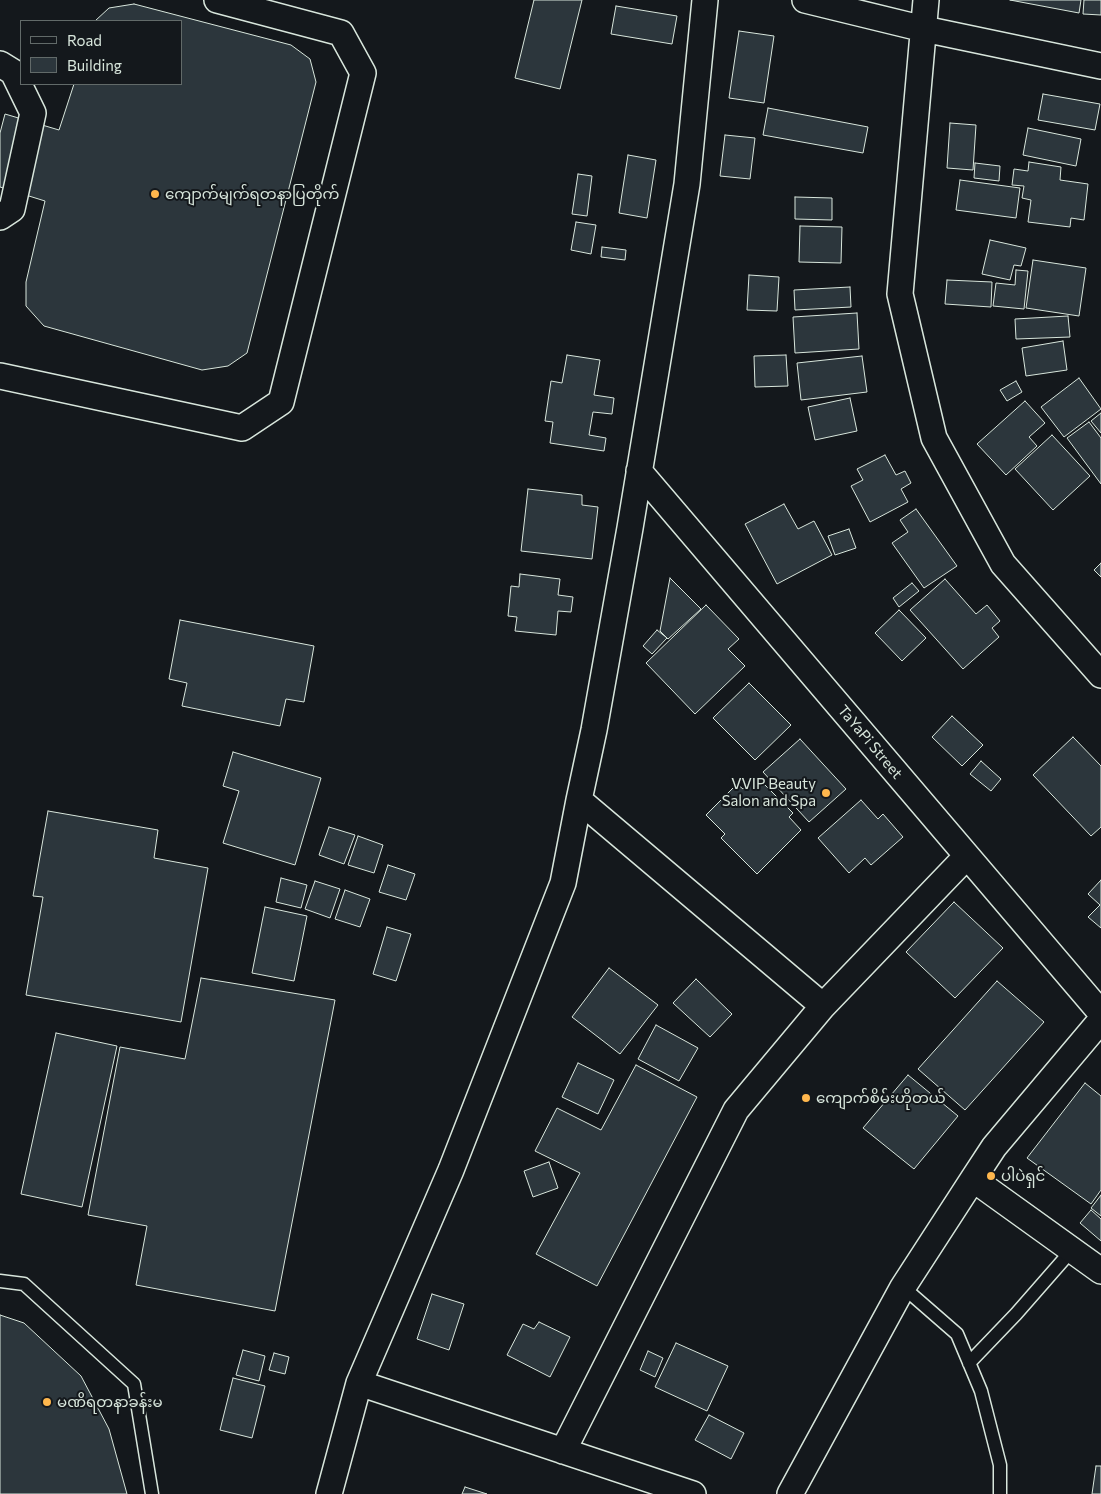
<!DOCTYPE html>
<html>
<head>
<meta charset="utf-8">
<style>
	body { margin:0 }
	#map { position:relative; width:1101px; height:1494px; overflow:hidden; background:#14181c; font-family:Commissioner,sans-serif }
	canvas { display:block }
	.legend { position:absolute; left:20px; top:20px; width:162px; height:65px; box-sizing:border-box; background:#14181c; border:1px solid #626a69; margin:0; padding:6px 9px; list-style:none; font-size:15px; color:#d8e6dc }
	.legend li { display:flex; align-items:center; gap:10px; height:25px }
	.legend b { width:25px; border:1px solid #626a69 }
</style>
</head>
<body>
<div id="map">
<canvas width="1101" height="1494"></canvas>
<ul class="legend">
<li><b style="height:6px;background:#14181c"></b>Road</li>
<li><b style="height:14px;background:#2c363c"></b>Building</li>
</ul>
</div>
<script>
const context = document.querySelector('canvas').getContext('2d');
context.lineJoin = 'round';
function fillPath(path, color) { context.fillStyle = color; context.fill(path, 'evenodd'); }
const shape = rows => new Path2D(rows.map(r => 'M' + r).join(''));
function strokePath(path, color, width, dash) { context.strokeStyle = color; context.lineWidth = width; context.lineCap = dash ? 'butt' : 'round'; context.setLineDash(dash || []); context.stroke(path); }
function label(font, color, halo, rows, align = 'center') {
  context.font = font + ' Commissioner,"Noto Sans Myanmar",sans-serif'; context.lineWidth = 4; context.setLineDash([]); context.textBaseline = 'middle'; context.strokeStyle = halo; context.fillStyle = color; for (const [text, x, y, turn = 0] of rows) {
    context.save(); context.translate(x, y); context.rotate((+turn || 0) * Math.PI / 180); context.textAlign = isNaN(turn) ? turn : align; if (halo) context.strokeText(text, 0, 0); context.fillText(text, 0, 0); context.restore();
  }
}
const building = shape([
	[534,0,582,0,560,89,515,78,534,0],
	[1010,0,1081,0,1079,13,1010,0],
	[1084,0,1101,0,1101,15,1083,14,1084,0],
	[134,4,291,45,310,59,316,82,247,353,228,366,202,370,44,326,26,306,26,282,45,201,0,187,0,133,5,114,59,130,74,84,181,84,181,21,95,21,109,8,134,4],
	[616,6,677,16,672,44,611,34,616,6],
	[739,31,774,36,764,103,729,98,739,31],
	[1043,94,1100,104,1095,130,1038,120,1043,94],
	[768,108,868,127,863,153,763,135,768,108],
	[950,123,976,125,973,170,947,168,950,123],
	[1028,128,1081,139,1076,166,1023,155,1028,128],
	[725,135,755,138,750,179,720,176,725,135],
	[628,155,656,160,647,218,619,213,628,155],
	[1029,162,1061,167,1060,180,1088,184,1084,220,1071,218,1070,227,1028,222,1031,200,1022,198,1024,186,1012,185,1014,169,1028,171,1029,162],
	[975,163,1000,166,999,181,974,178,975,163],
	[578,174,592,176,587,216,572,214,578,174],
	[960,180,1020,188,1016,218,956,210,960,180],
	[795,197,832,198,832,220,795,219,795,197],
	[576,222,596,225,591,254,571,250,576,222],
	[800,226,842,227,841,263,799,262,800,226],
	[990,240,1026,248,1021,266,1014,265,1010,280,982,274,990,240],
	[602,247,626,250,625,260,601,257,602,247],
	[1033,260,1086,268,1079,316,1026,308,1033,260],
	[1016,270,1028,271,1024,309,993,306,996,283,1015,285,1016,270],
	[749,275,779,277,777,311,747,310,749,275],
	[947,280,992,282,991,307,945,304,947,280],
	[850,287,851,307,795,310,794,290,850,287],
	[857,313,859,349,795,353,793,317,857,313],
	[1068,316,1070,337,1016,339,1015,319,1068,316],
	[1063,341,1067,370,1026,376,1022,348,1063,341],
	[567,355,600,360,594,395,614,398,612,414,593,412,589,435,606,438,604,451,550,443,553,422,545,421,551,381,562,383,567,355],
	[786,355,788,386,755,387,754,356,786,355],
	[862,356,867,392,801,400,797,363,862,356],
	[1079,378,1101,409,1064,437,1041,407,1079,378],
	[1016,381,1022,392,1007,401,1000,390,1016,381],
	[850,398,857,431,815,440,808,407,850,398],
	[1025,401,1045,423,1029,437,1037,446,1006,475,977,444,1025,401],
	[1101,413,1101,433,1091,421,1101,413],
	[1089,422,1101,438,1101,484,1067,438,1089,422],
	[1052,435,1090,476,1053,510,1015,469,1052,435],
	[885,455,896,475,905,471,911,483,901,489,908,502,870,522,851,486,863,480,857,469,885,455],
	[528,489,582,495,582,505,598,507,592,559,521,551,528,489],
	[784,504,798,529,814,521,832,555,777,584,745,524,784,504],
	[916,509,957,566,924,588,892,543,908,532,900,520,916,509],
	[849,529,856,548,835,555,828,536,849,529],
	[1101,563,1101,577,1094,570,1101,563],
	[520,574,560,579,558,595,573,597,571,612,558,611,556,635,515,631,517,617,508,616,511,586,519,587,520,574],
	[670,578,701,609,668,639,660,631,670,578],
	[945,579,976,614,987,605,1000,621,992,628,999,637,963,669,910,610,945,579],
	[912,583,919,591,899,607,893,598,912,583],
	[706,605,739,639,728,649,745,666,695,714,646,663,706,605],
	[899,610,926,638,902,661,875,633,899,610],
	[180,620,314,646,304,702,286,699,280,726,182,706,187,683,169,679,180,620],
	[657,630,667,638,652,654,643,646,657,630],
	[749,683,791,725,755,760,713,718,749,683],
	[952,716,983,745,962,766,932,737,952,716],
	[1073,737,1101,766,1101,827,1091,836,1033,775,1073,737],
	[800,739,846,789,809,822,763,772,800,739],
	[233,752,321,778,295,865,223,843,239,791,223,786,233,752],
	[981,761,1001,779,991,791,970,774,981,761],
	[759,779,793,813,789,817,801,830,757,874,721,838,725,834,706,815,737,784,743,789,751,782,754,785,759,779],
	[861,800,878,819,883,814,903,837,871,865,865,858,849,873,818,838,861,800],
	[48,811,158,830,154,858,208,868,181,1022,26,995,43,897,33,896,48,811],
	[329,827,355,835,344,864,319,855,329,827],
	[358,836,383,845,374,873,348,865,358,836],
	[388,865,415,874,406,900,379,892,388,865],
	[281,878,307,885,301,908,276,902,281,878],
	[1101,880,1101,928,1088,917,1100,905,1088,894,1101,880],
	[315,881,340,889,330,918,305,909,315,881],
	[345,890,370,899,360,927,335,919,345,890],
	[954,902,1003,948,955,998,906,952,954,902],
	[265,907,307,916,294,981,252,973,265,907],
	[387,927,411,934,396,981,373,974,387,927],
	[609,968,658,1005,620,1054,572,1017,609,968],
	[201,978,335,1000,275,1311,136,1285,147,1226,88,1215,120,1047,185,1059,201,978],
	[696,979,732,1014,710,1037,673,1003,696,979],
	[997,981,1044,1022,965,1110,918,1069,997,981],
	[656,1025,698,1048,679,1081,638,1059,656,1025],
	[56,1033,117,1046,82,1207,21,1194,56,1033],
	[578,1063,614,1080,598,1114,562,1097,578,1063],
	[636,1065,697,1097,597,1286,536,1254,580,1173,535,1151,557,1108,601,1130,636,1065],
	[908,1075,958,1116,914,1169,863,1128,908,1075],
	[1085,1083,1101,1096,1101,1190,1091,1204,1027,1158,1085,1083],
	[549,1162,558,1188,533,1197,524,1171,549,1162],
	[1101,1195,1101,1216,1091,1208,1101,1195],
	[1091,1210,1101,1219,1101,1241,1080,1223,1091,1210],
	[432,1294,464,1304,449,1350,417,1339,432,1294],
	[0,1315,24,1323,81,1376,109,1429,127,1494,0,1494,0,1315],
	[539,1322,570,1337,550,1377,507,1355,523,1324,534,1329,539,1322],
	[676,1343,728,1366,707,1411,655,1387,676,1343],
	[243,1350,265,1356,259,1381,236,1375,243,1350],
	[648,1351,663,1358,655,1377,640,1370,648,1351],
	[274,1353,289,1357,285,1374,269,1370,274,1353],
	[233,1378,265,1386,252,1438,220,1430,233,1378],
	[709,1415,744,1433,731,1459,695,1440,709,1415],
	[1096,1466,1101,1466,1101,1494,1092,1494,1096,1466],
	[465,1487,487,1494,462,1494,465,1487]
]);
fillPath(building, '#2c363c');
strokePath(building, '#d8e6dc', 1);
const service = shape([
	[0,1281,24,1284,134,1384,152,1494],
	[903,1287,957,1334,981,1391,1000,1465,1000,1494],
	[969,1363,1016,1314,1072,1250]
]);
const minor = shape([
	[805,0,924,29,1101,66],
	[926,0,900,294,934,438,1003,564,1101,675],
	[0,64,13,72,33,113,12,209,0,217],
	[0,376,242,428,281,402,363,73,341,33,217,0],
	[639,471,1101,1013],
	[579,800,823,1006],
	[973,1179,1101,1271],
	[359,1383,693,1494],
	[563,1451,736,1110,823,1006,967,856],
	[329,1494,359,1383,451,1170,563,883,579,800,594,730,630,528,687,184,705,0],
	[790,1494,903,1287,973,1179,994,1147,1101,1020]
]);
strokePath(service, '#d8e6dc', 15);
strokePath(minor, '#d8e6dc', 28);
strokePath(service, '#14181c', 12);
strokePath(minor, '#14181c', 25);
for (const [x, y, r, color] of [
	[155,194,5,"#ffb74d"],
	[826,793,5,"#ffb74d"],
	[806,1098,5,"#ffb74d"],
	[991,1176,5,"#ffb74d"],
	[47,1402,5,"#ffb74d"]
]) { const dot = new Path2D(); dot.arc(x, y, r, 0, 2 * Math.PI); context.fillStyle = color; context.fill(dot); strokePath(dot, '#14181c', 2); }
label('15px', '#d8e6dc', '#14181c', [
	["ကျောက်မျက်ရတနာပြတိုက်",165,194],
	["VVIP Beauty",816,784,"right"],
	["Salon and Spa",816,801,"right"],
	["ကျောက်စိမ်းဟိုတယ်",816,1098],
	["ပါပဲရှင်",1001,1176],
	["မဏိရတနာခန်းမ",57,1402]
], 'left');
label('15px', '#d8e6dc', '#14181c', [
	["TaYaPi Street",870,742,50]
]);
</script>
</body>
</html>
